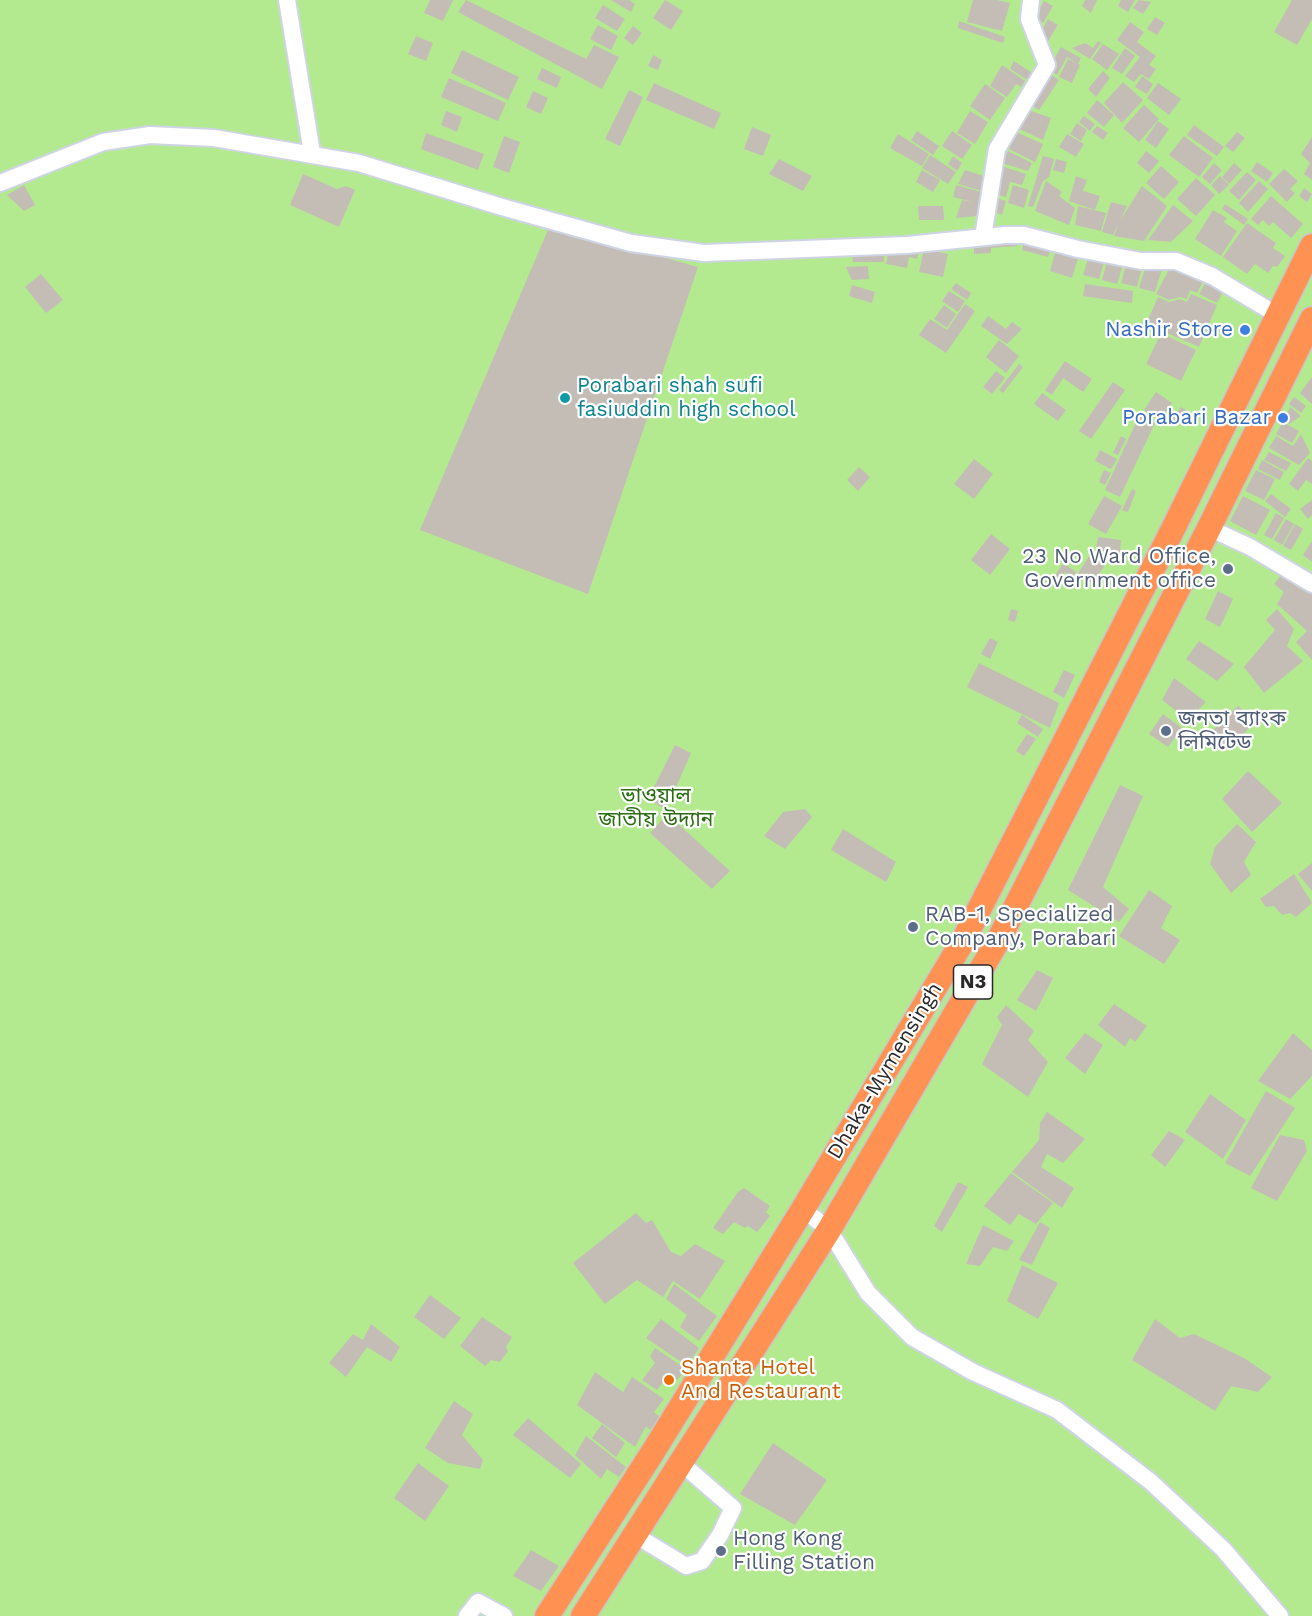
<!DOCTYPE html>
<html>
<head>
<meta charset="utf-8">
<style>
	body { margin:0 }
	canvas { display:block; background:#ede3d9 }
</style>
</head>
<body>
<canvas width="1312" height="1616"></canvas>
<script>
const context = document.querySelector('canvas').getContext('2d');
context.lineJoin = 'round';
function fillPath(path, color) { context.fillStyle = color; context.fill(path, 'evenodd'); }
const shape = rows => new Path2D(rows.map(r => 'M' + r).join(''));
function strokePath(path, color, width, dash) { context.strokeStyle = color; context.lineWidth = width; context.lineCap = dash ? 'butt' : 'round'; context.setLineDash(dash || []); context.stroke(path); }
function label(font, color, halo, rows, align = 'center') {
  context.font = font + ' "Work Sans","Noto Sans Bengali",sans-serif'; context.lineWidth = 4.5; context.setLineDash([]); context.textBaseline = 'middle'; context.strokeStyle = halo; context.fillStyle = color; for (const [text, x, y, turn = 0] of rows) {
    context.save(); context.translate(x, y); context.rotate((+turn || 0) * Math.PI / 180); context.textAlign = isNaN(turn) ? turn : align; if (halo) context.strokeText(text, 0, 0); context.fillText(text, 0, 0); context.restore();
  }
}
fillPath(shape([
	[0,0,1312,0,1312,1616,0,1616]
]), '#b4ea8f');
fillPath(shape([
	[430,0,453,0,443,21,424,13],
	[466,0,586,59,594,45,619,57,602,89,458,12],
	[611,0,629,0,635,4,631,12],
	[665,0,683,11,671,30,653,18],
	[973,0,997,0,1010,3,1002,31,967,22],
	[1085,0,1097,0,1091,13,1082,6],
	[1121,0,1135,0,1128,12,1118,6],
	[1139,0,1151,2,1143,14,1133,8],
	[1292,0,1312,0,1312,19,1297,45,1274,32],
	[1044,1,1053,6,1043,23,1034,17],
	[603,5,625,19,617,31,595,18],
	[1155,17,1165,23,1157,35,1147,29],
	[1048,19,1058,25,1048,41,1039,35],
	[959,21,1005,37,1003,43,958,28],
	[1130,22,1144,32,1137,42,1156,56,1149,65,1156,69,1149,79,1141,74,1134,82,1125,76,1140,57,1117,40],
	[598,25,618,36,611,50,590,39],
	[633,26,642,33,633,45,624,38],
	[416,36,433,43,426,61,408,54],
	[1098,41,1101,43,1090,59,1072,48,1085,43,1093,48],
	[1103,44,1119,54,1107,70,1092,59],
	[1061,47,1081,58,1078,64,1067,57,1057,75,1048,70],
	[1125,48,1135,56,1122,74,1112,68],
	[462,50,519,77,508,100,451,73],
	[653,55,662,60,658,70,648,66],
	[1068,59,1080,65,1072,83,1059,77],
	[1014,61,1034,74,1029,81,1010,69],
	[1002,65,1025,81,1021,87,1016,84,1007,97,990,86],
	[542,68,561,77,557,88,537,79],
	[1103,71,1110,78,1096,97,1088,89],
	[1048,72,1059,80,1039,110,1031,105],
	[1142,76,1153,84,1147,94,1135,87],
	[449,78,506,103,498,121,441,97],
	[1123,82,1143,100,1122,123,1104,103],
	[654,83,721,113,714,129,646,100],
	[1158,83,1181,99,1169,115,1147,98],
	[985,84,1005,98,990,120,970,106],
	[629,90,643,97,620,146,605,139],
	[533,91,548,98,541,114,526,107],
	[1097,100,1114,115,1104,127,1087,113],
	[1144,105,1159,119,1139,142,1123,128],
	[1029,110,1051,118,1043,140,1017,128],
	[446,111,462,117,457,132,441,125],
	[970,111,988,122,975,144,957,133],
	[1084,116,1095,124,1090,131,1079,122],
	[1158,121,1169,129,1156,148,1145,140],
	[1077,123,1087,130,1081,141,1070,134],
	[1194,125,1224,147,1217,156,1187,135],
	[1097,126,1108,133,1103,140,1092,132],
	[752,127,771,135,763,156,744,149],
	[917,131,939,146,933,155,911,140],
	[952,131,972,145,962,159,942,146],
	[1016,132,1043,144,1035,162,1009,149],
	[1237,132,1245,138,1233,152,1225,146],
	[426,133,484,154,478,170,421,149],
	[898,134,929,154,922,166,890,148],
	[1067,134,1084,144,1076,157,1059,147],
	[504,136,520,142,509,173,493,167],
	[1184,136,1213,158,1199,177,1169,155],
	[1312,137,1312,180,1304,174,1310,163,1301,154],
	[1008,151,1032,163,1028,171,1002,163],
	[1146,151,1159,161,1149,173,1137,163],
	[930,155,956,172,948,184,922,168],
	[953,156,962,163,957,171,948,164],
	[1043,156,1054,159,1049,177,1043,181,1033,207,1028,206],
	[779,159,812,176,803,191,769,174],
	[1056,159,1067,162,1064,173,1053,170],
	[1257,162,1273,173,1267,182,1251,171],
	[1214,163,1222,170,1210,184,1202,177],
	[1234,163,1242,170,1229,184,1222,177],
	[1001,166,1026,174,1022,185,1010,182,1006,197,994,194],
	[1161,166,1179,182,1164,199,1146,183],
	[1284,169,1298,181,1290,189,1295,193,1287,202,1269,184],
	[922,170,940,180,933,192,916,182],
	[965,170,987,177,982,191,958,184],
	[1247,172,1256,180,1239,200,1229,191],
	[303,174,337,189,346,186,355,190,339,227,290,205],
	[1076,176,1087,180,1083,191,1100,196,1095,210,1069,201],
	[1220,176,1229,185,1219,194,1211,185],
	[1196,178,1215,195,1196,216,1177,199],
	[1046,181,1062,192,1059,196,1075,208,1069,225,1035,211],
	[1259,181,1268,189,1248,212,1239,203],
	[24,185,35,205,24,211,7,195],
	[956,185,982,192,977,216,956,218,962,200,973,202,953,197],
	[1013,185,1029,190,1024,208,1008,203],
	[1142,186,1167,206,1144,241,1114,236,1119,222],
	[1304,188,1312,194,1307,202,1299,196],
	[1271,196,1303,224,1291,238,1273,222,1269,226,1263,220,1258,225,1251,219],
	[993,197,1006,201,1002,215,990,210],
	[1111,202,1127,206,1113,235,1102,232],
	[1225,204,1248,219,1244,225,1222,209],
	[1173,205,1193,221,1171,242,1148,240],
	[918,206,943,206,944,220,919,220],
	[1078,206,1106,213,1101,231,1075,225],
	[1213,210,1227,218,1224,222,1237,231,1221,256,1195,239],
	[1247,223,1276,243,1273,248,1285,256,1277,267,1273,266,1268,273,1255,264,1247,274,1223,257],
	[550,225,698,267,588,594,420,530],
	[1025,236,1052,244,1048,257,1022,250],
	[1017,239,1017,246,991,248,991,253,974,254,974,248,960,249,960,242],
	[890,245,919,251,917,259,909,257,907,268,886,264],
	[1057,245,1080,252,1072,278,1050,271],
	[852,248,884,248,884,262,853,262],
	[924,249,948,254,943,277,919,272],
	[1090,252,1106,256,1099,279,1083,275],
	[1108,257,1124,261,1117,284,1102,280],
	[1127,260,1143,264,1137,287,1121,283],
	[1172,264,1206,276,1197,293,1190,290,1187,299,1180,297,1169,300,1156,294],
	[1146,265,1162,269,1155,292,1139,288],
	[868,266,869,279,852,280,846,267],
	[41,274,63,300,46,313,25,287],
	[1208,278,1225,288,1217,303,1199,294],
	[956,283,971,293,967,300,951,289],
	[1085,284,1133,291,1132,303,1083,296],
	[852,285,875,292,872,303,849,296],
	[949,291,965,301,958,312,942,301],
	[1191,294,1217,305,1199,347,1146,324,1158,297,1169,302,1180,299,1187,302],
	[965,304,975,311,946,353,919,335,930,319,947,330],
	[944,305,956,314,947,328,934,319],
	[988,316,1006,329,1012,322,1022,329,1007,344,981,326],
	[1161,333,1196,350,1181,381,1146,364],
	[999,340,1019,356,1006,373,986,357],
	[1065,361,1092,379,1083,392,1063,378,1052,395,1045,390],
	[1019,364,1023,367,1003,393,999,390],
	[996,371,1005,378,992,394,983,387],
	[1312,377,1312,404,1300,393],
	[1113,382,1125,390,1091,439,1079,431],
	[1156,392,1172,403,1160,421,1144,410],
	[1042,393,1066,410,1058,421,1034,404],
	[1294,397,1306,406,1301,413,1289,404],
	[1181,407,1194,416,1190,422,1185,419,1181,425,1172,419],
	[1290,407,1301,416,1289,424,1284,419],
	[1139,416,1155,423,1120,497,1105,490],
	[1283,422,1299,431,1292,443,1276,434],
	[1301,434,1310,453,1299,465,1269,448,1276,436,1293,446],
	[1121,436,1126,439,1118,455,1113,453],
	[1100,450,1117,459,1111,469,1095,461],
	[1269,452,1291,463,1286,471,1264,460],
	[1308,458,1312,461,1312,484,1306,480,1298,491,1289,484],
	[974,459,993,474,974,499,954,484],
	[1262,460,1284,472,1280,480,1258,469],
	[859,467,870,477,858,491,847,480],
	[1104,470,1111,473,1105,485,1099,482],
	[1256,470,1275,479,1264,500,1245,491],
	[1132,489,1136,491,1128,512,1122,510],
	[1271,494,1291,509,1285,517,1265,501],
	[1104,496,1122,506,1106,534,1088,524],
	[1243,496,1270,510,1256,535,1230,521],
	[1312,500,1312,515,1308,519,1300,509],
	[1276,513,1284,518,1272,539,1264,535],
	[1286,519,1294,524,1282,545,1274,540],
	[1295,524,1303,529,1291,550,1283,546],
	[991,534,1010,549,990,575,971,560],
	[1098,537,1121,540,1120,553,1096,550],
	[1312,541,1312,562,1303,555],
	[1092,552,1107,562,1093,583,1078,573],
	[1063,563,1076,572,1073,577,1065,572,1060,580,1055,576],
	[1281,575,1312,589,1312,660,1296,642,1307,631,1277,604,1284,592,1274,584],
	[1218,591,1233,599,1220,627,1205,619],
	[1011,609,1018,611,1015,622,1008,620],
	[1277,609,1294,629,1287,646,1303,661,1264,693,1244,667,1275,630,1266,620],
	[990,638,998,642,990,659,981,654],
	[1199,641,1234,664,1217,681,1186,659],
	[979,663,1059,703,1050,728,967,687],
	[1064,670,1075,675,1064,698,1053,692],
	[1174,678,1206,702,1188,720,1162,700],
	[1238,706,1249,715,1244,720,1249,728,1236,743,1225,746,1210,733],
	[1163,714,1182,728,1168,747,1149,734],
	[1022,715,1043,729,1038,737,1017,723],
	[1027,734,1036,739,1024,756,1016,751],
	[675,745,691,753,666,810,648,799],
	[1248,771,1282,803,1252,832,1222,799],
	[1120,785,1143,796,1103,887,1129,909,1119,922,1068,890],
	[805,809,812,817,785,849,764,836,783,812],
	[667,814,730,871,712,889,650,833],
	[1237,824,1256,842,1244,862,1251,875,1231,893,1210,864,1215,847],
	[843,829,896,862,886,882,831,850],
	[1312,863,1312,891,1298,874],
	[1294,874,1312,903,1296,917,1290,913,1282,915,1274,906,1266,907,1260,899],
	[1149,890,1172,906,1161,928,1180,940,1164,964,1119,936],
	[1037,970,1053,978,1036,1011,1017,1000],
	[1114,1004,1147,1026,1135,1042,1130,1038,1125,1047,1098,1025],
	[1006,1005,1034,1031,1028,1040,1048,1062,1028,1097,982,1064,1002,1025,997,1017],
	[1085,1033,1103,1045,1085,1074,1065,1058],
	[1293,1033,1312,1050,1312,1076,1290,1099,1258,1081],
	[1266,1091,1295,1108,1250,1176,1225,1163],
	[1210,1094,1246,1120,1223,1159,1185,1132],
	[1047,1112,1085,1139,1063,1163,1047,1154,1041,1167,1074,1188,1062,1208,1012,1172,1039,1140,1040,1123],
	[1169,1131,1185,1140,1165,1167,1151,1155],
	[1280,1135,1304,1140,1307,1151,1277,1201,1251,1188],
	[1011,1173,1053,1203,1036,1224,1019,1214,1010,1225,984,1206],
	[958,1182,968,1187,942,1232,934,1226],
	[744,1188,770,1206,766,1212,770,1216,757,1232,748,1226,745,1228,734,1222,723,1234,713,1228,738,1192],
	[636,1213,646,1223,652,1220,671,1252,681,1256,695,1244,725,1261,700,1299,673,1281,663,1297,637,1280,605,1304,573,1263],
	[1040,1222,1050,1228,1032,1265,1019,1260],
	[983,1225,1014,1241,1007,1251,993,1247,980,1266,966,1264],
	[1022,1265,1058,1283,1038,1319,1007,1301],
	[674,1284,717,1316,699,1341,680,1327,687,1315,666,1299],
	[430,1295,461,1318,444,1339,414,1317],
	[482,1317,512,1337,506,1347,508,1351,500,1362,491,1360,485,1366,460,1346],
	[661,1319,699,1348,687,1366,646,1338],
	[1155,1319,1180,1338,1194,1334,1244,1358,1272,1377,1258,1392,1231,1386,1215,1411,1132,1360],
	[371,1324,400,1347,391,1362,367,1347,346,1377,329,1363,353,1334,363,1340],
	[655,1348,686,1369,677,1380,669,1375,657,1390,642,1380,655,1363,650,1356],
	[595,1372,623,1392,632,1377,664,1399,654,1412,660,1417,650,1430,646,1426,635,1447,577,1405],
	[454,1401,473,1414,462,1435,483,1460,480,1469,448,1463,425,1448],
	[528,1418,581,1464,570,1478,513,1435],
	[602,1424,625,1443,616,1457,592,1438],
	[586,1436,626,1467,619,1477,607,1469,601,1479,575,1455],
	[773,1443,827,1480,795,1525,740,1494],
	[418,1463,449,1486,425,1521,394,1498],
	[531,1550,559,1566,541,1591,513,1576]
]), '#c4bdb6');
const minor = shape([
	[287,0,312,153],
	[0,183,103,142,150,135,214,138,359,163,502,207,631,243,704,253,907,245,1005,235,1024,235,1078,249,1141,261,1176,261,1212,276,1279,316],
	[983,237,997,149,1047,65,1029,19,1031,0],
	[1209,528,1250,547,1312,584],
	[803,1209,829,1230,868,1293,912,1337,973,1372,1057,1410,1151,1482,1223,1549,1280,1616],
	[635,1535,686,1566,702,1561,720,1535,733,1508,681,1463],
	[467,1616,478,1602,504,1616]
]);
const highway = shape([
	[547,1616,651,1455,803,1209,964,939,1171,533,1312,246],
	[583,1616,829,1230,1000,937,1209,528,1312,319]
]);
strokePath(minor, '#ced4e4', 20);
strokePath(highway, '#c7c7c7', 27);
strokePath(minor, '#fff', 16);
strokePath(highway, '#ff9252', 24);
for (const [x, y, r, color] of [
	[1245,330,6,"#3f7fe0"],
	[565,398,6,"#0f9aa8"],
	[1283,418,6,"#3f7fe0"],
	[1228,569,6,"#5c6f8a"],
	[1166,731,6,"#5c6f8a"],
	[913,927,6,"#5c6f8a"],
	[669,1380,6,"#e8710a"],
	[721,1551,6,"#5c6f8a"]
]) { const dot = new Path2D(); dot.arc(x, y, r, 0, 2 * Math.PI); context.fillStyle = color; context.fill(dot); strokePath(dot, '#fff', 2); }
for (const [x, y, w] of [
	[973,982,39]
]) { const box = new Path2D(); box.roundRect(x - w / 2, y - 17, w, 34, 4.5); context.fillStyle = '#fff'; context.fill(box); strokePath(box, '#292929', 1.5); }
label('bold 20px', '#292929', null, [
	["N3",973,982]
]);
label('21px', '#366cbe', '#fff', [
	["Nashir Store",1233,330],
	["Porabari Bazar",1271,418]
], 'right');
label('21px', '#0d838f', '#fff', [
	["Porabari shah sufi",577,386],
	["fasiuddin high school",577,410]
], 'left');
label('21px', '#4e5e75', '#fff', [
	["23 No Ward Office,",1216,557,"right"],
	["Government office",1216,581,"right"],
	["জনতা ব্যাংক",1178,719],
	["লিমিটেড",1178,743],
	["RAB-1, Specialized",925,915],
	["Company, Porabari",925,939],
	["Hong Kong",733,1539],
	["Filling Station",733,1563]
], 'left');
label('21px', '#2b6e12', '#fff', [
	["ভাওয়াল",656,796],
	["জাতীয় উদ্যান",656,820]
]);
label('21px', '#292929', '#fff', [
	["Dhaka-Mymensingh",885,1071,-59]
]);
label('21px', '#c56008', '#fff', [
	["Shanta Hotel",681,1368],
	["And Restaurant",681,1392]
], 'left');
</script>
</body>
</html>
